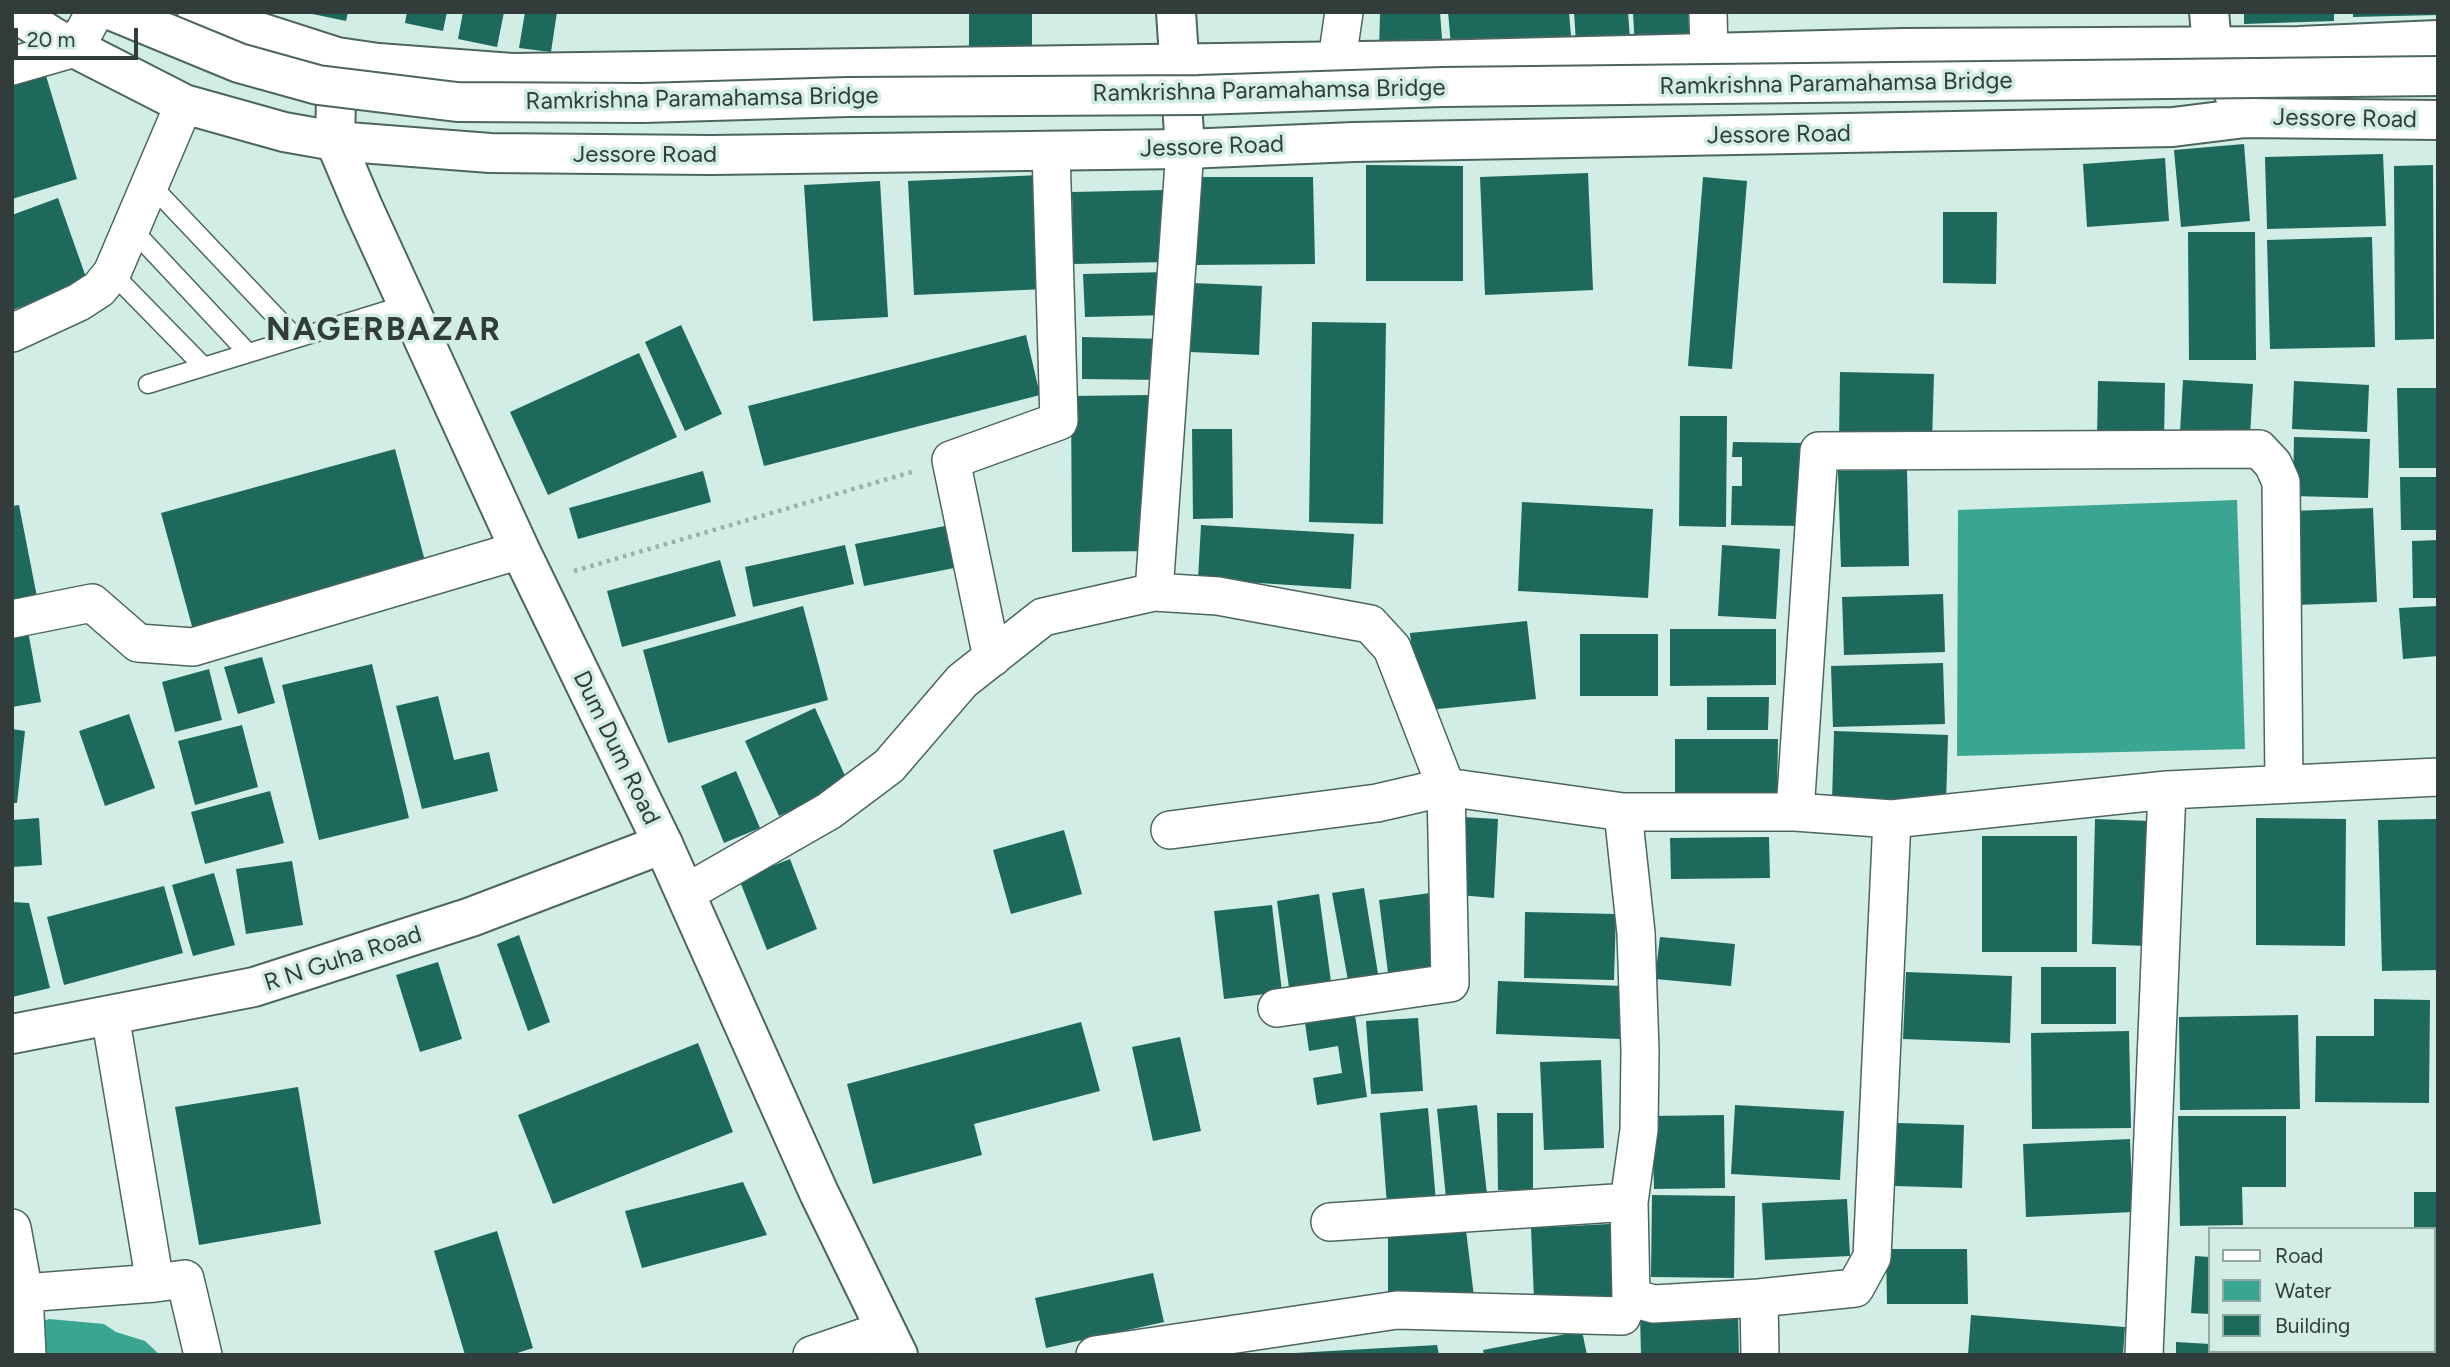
<!DOCTYPE html>
<html>
<head>
<meta charset="utf-8">
<style>
	body { margin:0 }
	#map { position:relative; width:2450px; height:1367px; overflow:hidden; background:#d1ede6; font-family:Figtree,sans-serif }
	canvas { display:block }
	.frame { position:absolute; inset:0; border:14px solid #323d3b; pointer-events:none }
	.legend { position:absolute; left:2208px; top:1227px; width:228px; height:126px; box-sizing:border-box; background:#d1ede6; border:2px solid #91a7a2; margin:0; padding:9px 12px; list-style:none; font-size:21px; color:#323d3b }
	.legend li { display:flex; align-items:center; gap:14px; height:35px }
	.legend b { width:35px; border:2px solid #91a7a2 }
	.scale { position:absolute; left:14px; top:28px; width:124px; height:32px; box-sizing:border-box; border:4px solid #323d3b; border-top:0; padding-left:9px; font-size:21px; line-height:24px; white-space:nowrap; color:#323d3b; -webkit-text-stroke:5px #d1ede6; paint-order:stroke }
</style>
</head>
<body>
<div id="map">
<canvas width="2450" height="1367"></canvas>
<div class="frame"></div>
<ul class="legend">
<li><b style="height:9px;background:#fff"></b>Road</li>
<li><b style="height:19px;background:#3aa591"></b>Water</li>
<li><b style="height:19px;background:#1d695c"></b>Building</li>
</ul>
<div class="scale">20 m</div>
</div>
<script>
const context = document.querySelector('canvas').getContext('2d');
context.lineJoin = 'round';
function fillPath(path, color) { context.fillStyle = color; context.fill(path, 'evenodd'); }
const shape = rows => new Path2D(rows.map(r => 'M' + r).join(''));
function strokePath(path, color, width, dash) { context.strokeStyle = color; context.lineWidth = width; context.lineCap = dash ? 'butt' : 'round'; context.setLineDash(dash || []); context.stroke(path); }
function label(font, color, halo, rows, align = 'center') {
  context.font = font + ' Figtree,sans-serif'; context.lineWidth = 7; context.setLineDash([]); context.textBaseline = 'middle'; context.strokeStyle = halo; context.fillStyle = color; for (const [text, x, y, turn = 0] of rows) {
    context.save(); context.translate(x, y); context.rotate((+turn || 0) * Math.PI / 180); context.textAlign = isNaN(turn) ? turn : align; if (halo) context.strokeText(text, 0, 0); context.fillText(text, 0, 0); context.restore();
  }
}
fillPath(shape([
	[2237,500,2245,749,1957,756,1958,510],
	[49,1319,104,1324,116,1332,145,1341,160,1355,31,1355,36,1324]
]), '#3aa591');
fillPath(shape([
	[303,12,348,12,346,21],
	[407,12,447,12,443,31,405,23],
	[463,12,504,12,497,47,458,39],
	[525,12,557,12,551,52,519,48],
	[969,12,1032,12,1032,59,969,59],
	[1380,12,1440,12,1443,52,1379,54],
	[1448,12,1569,12,1571,36,1451,45],
	[1574,12,1628,12,1630,39,1576,43],
	[1633,12,1688,12,1690,45,1635,49],
	[2244,12,2334,12,2334,21,2244,24],
	[2353,12,2438,12,2438,15,2353,17],
	[44,69,77,179,12,199,12,78],
	[2244,144,2250,221,2181,227,2174,150],
	[2383,154,2386,226,2267,229,2265,157],
	[2165,158,2169,221,2087,227,2083,164],
	[1366,165,1463,166,1463,281,1366,281],
	[2433,165,2434,339,2395,340,2394,166],
	[1588,173,1593,290,1485,295,1480,177],
	[1040,175,1045,289,914,295,908,181],
	[1191,177,1313,177,1315,264,1193,265],
	[1703,177,1747,181,1732,369,1688,366],
	[880,181,888,317,813,321,804,185],
	[1166,190,1168,262,1074,264,1072,192],
	[58,198,88,283,12,310,12,215],
	[1943,212,1997,212,1996,284,1943,283],
	[2188,232,2255,232,2256,360,2189,360],
	[2372,237,2375,347,2270,349,2267,240],
	[1167,272,1169,315,1085,317,1083,274],
	[1192,283,1262,286,1259,355,1190,352],
	[1312,322,1386,323,1383,524,1309,522],
	[681,325,722,414,685,431,645,342],
	[1026,335,1040,395,764,466,748,406],
	[1082,337,1165,339,1165,380,1082,379],
	[639,353,677,437,548,495,510,412],
	[1840,372,1934,374,1932,442,1839,440],
	[2183,380,2253,384,2250,436,2180,432],
	[2098,381,2165,383,2164,441,2097,440],
	[2294,381,2369,385,2367,432,2292,429],
	[2397,388,2438,388,2438,468,2399,468],
	[1151,395,1152,551,1072,552,1071,396],
	[1680,416,1727,416,1726,527,1679,526],
	[1192,429,1232,429,1233,518,1193,519],
	[2294,437,2370,439,2368,498,2293,496],
	[1733,442,1805,443,1803,526,1731,525,1732,486,1742,486,1742,457,1732,457],
	[395,449,429,576,196,641,161,513],
	[1907,470,1909,566,1841,567,1838,471],
	[703,471,711,502,578,539,569,508],
	[2400,477,2438,477,2438,530,2401,530],
	[1522,502,1653,509,1648,598,1518,591],
	[19,505,38,602,12,607,12,506],
	[2373,508,2377,602,2295,605,2292,511],
	[950,525,959,567,864,586,855,544],
	[1201,525,1354,534,1351,589,1198,579],
	[2438,540,2438,598,2413,598,2412,541],
	[845,545,854,584,753,607,745,567],
	[1722,545,1780,549,1776,619,1718,616],
	[720,560,736,616,622,647,607,591],
	[1943,594,1945,652,1844,655,1842,597],
	[803,606,828,700,668,743,643,650],
	[2438,606,2438,656,2403,659,2399,608],
	[1527,621,1536,699,1418,711,1410,633],
	[1670,629,1776,629,1776,685,1670,686],
	[28,631,41,702,12,707,12,634],
	[1580,634,1658,634,1658,696,1580,696],
	[262,657,275,703,238,714,224,667],
	[1943,663,1945,724,1833,727,1831,666],
	[372,664,409,818,319,840,282,685],
	[209,669,222,720,175,732,162,682],
	[438,696,454,760,489,752,498,791,422,809,396,706],
	[1707,697,1769,697,1768,730,1707,730],
	[815,708,849,785,779,816,745,741],
	[129,714,155,788,105,806,79,731],
	[242,725,258,787,195,805,178,741],
	[12,729,25,731,17,803,12,803],
	[1834,731,1948,735,1946,804,1832,801],
	[1675,739,1778,739,1777,798,1675,798],
	[736,771,760,828,724,843,701,786],
	[270,791,284,843,205,864,191,812],
	[1463,817,1498,819,1494,898,1459,895],
	[39,818,42,865,12,867,12,820],
	[2256,818,2346,819,2345,946,2256,945],
	[2095,819,2150,821,2147,946,2092,944],
	[2436,819,2438,970,2382,971,2378,820],
	[1064,830,1082,894,1011,914,993,850],
	[1982,836,2077,836,2077,952,1982,952],
	[1769,837,1770,878,1671,879,1670,838],
	[790,859,817,929,767,950,739,879],
	[292,861,303,925,246,934,236,869],
	[214,873,235,945,193,956,172,885],
	[164,886,183,953,64,985,47,917],
	[1364,888,1379,980,1349,986,1332,893],
	[1430,893,1439,967,1388,973,1379,900],
	[1319,894,1332,989,1290,995,1277,901],
	[12,902,29,903,50,988,12,997],
	[1272,905,1282,992,1224,999,1214,911],
	[1525,912,1616,914,1614,980,1524,978],
	[519,935,550,1022,528,1031,497,944],
	[1660,937,1735,944,1731,986,1655,979],
	[438,962,462,1039,420,1052,396,975],
	[2041,967,2116,967,2116,1024,2041,1024],
	[1906,972,2012,976,2010,1043,1903,1039],
	[1498,981,1622,986,1620,1039,1496,1034],
	[2374,999,2430,1000,2429,1103,2315,1102,2316,1036,2374,1036],
	[1355,1015,1367,1097,1317,1105,1313,1078,1342,1073,1338,1046,1309,1051,1305,1023],
	[2298,1015,2300,1109,2180,1110,2179,1017],
	[1418,1018,1423,1091,1371,1094,1366,1021],
	[1081,1022,1100,1091,974,1124,982,1155,873,1184,847,1084],
	[2129,1031,2131,1128,2032,1129,2031,1033],
	[1180,1037,1201,1131,1153,1141,1132,1047],
	[698,1043,733,1132,553,1204,518,1115],
	[1601,1060,1604,1148,1544,1150,1540,1062],
	[298,1087,321,1224,199,1245,175,1107],
	[1477,1105,1487,1194,1446,1198,1437,1109],
	[1735,1105,1844,1111,1840,1180,1731,1174],
	[1428,1108,1436,1202,1387,1205,1380,1113],
	[1497,1113,1533,1113,1533,1190,1498,1190],
	[1724,1115,1725,1188,1654,1189,1652,1116],
	[2178,1116,2286,1116,2286,1187,2242,1187,2243,1225,2180,1226],
	[1897,1123,1964,1125,1962,1188,1895,1186],
	[2130,1139,2133,1212,2026,1217,2023,1144],
	[743,1182,767,1235,642,1268,625,1211],
	[2414,1192,2438,1192,2438,1233,2434,1233,2434,1229,2414,1229],
	[1652,1195,1735,1196,1734,1278,1651,1277],
	[1847,1199,1850,1256,1765,1260,1762,1203],
	[1610,1224,1613,1296,1534,1299,1531,1228],
	[1466,1230,1474,1297,1388,1298,1388,1231],
	[497,1231,533,1348,511,1355,465,1355,434,1251],
	[1886,1249,1967,1249,1968,1304,1887,1304],
	[2195,1256,2210,1257,2210,1314,2191,1313],
	[1153,1273,1164,1322,1046,1348,1035,1298],
	[1738,1313,1739,1355,1641,1355,1640,1315],
	[1971,1315,2125,1327,2123,1355,1968,1355],
	[1582,1331,1587,1355,1484,1355,1483,1350],
	[2176,1342,2210,1344,2210,1351,2226,1351,2226,1355,2176,1355],
	[1437,1345,1439,1355,1295,1355,1295,1353],
	[2434,1350,2438,1350,2438,1355,2395,1355,2395,1351],
	[2237,1351,2285,1351,2285,1355,2236,1355],
	[2299,1351,2365,1351,2375,1352,2375,1355,2299,1355]
]), '#1d695c');
const service = shape([
	[150,184,296,338],
	[131,228,248,353],
	[112,273,203,366],
	[148,384,408,304]
]);
const minor = shape([
	[1708,12,1709,54],
	[1337,60,1344,12],
	[12,66,75,48,95,12],
	[12,333,79,302,99,289,112,273,184,104],
	[1154,592,1185,149],
	[12,619,92,603,138,643,193,647,520,550],
	[992,658,951,460,1059,421,1051,151],
	[1623,812,1636,933,1640,1051,1639,1130,1629,1202,1631,1298,1654,1304,1759,1298],
	[1795,812,1819,451,2259,449,2273,464,2281,482,2284,784],
	[1170,830,1377,803,1446,787,1623,812,1795,812,1892,819,2167,790,2438,777],
	[686,893,829,811,889,766,962,681,1043,617,1154,592,1218,596,1370,624,1392,648,1446,787,1450,983,1277,1008],
	[110,1015,155,1283,185,1279,203,1355],
	[1330,1222,1629,1202],
	[12,1228,24,1293,27,1355],
	[24,1293,155,1283],
	[812,1355,885,1330],
	[1095,1355,1397,1310,1622,1316],
	[1760,1355,1759,1298,1855,1288,1872,1257,1892,819],
	[2144,1355,2167,790]
]);
const tertiary = shape([
	[1176,12,1185,149],
	[2209,12,2212,45,2245,118],
	[12,1034,254,987,471,917,663,844]
]);
const primary = shape([
	[14,12,53,37,184,104,284,132,335,141,490,153,711,155,1185,149,1354,142,2173,127,2245,118,2438,120],
	[197,12,337,57,378,63,512,73,1431,60,1903,48,2299,46,2438,40],
	[337,57,335,141,363,207,520,550,663,844,819,1193,898,1355]
]);
strokePath(service, '#4d6560', 21);
strokePath(minor, '#4d6560', 40);
strokePath(tertiary, '#4d6560', 42);
strokePath(primary, '#4d6560', 42);
strokePath(shape([
	[574,571,915,471]
]), '#9ab0ab', 4.5, [3.5, 5]);
strokePath(service, '#fff', 18);
strokePath(minor, '#fff', 37);
strokePath(tertiary, '#fff', 38);
strokePath(primary, '#fff', 38);
const primaryBridge = shape([
	[115,12,239,63,318,85,457,102,643,103,848,97,1199,95,1442,87,2438,76]
]);
strokePath(primaryBridge, '#4d6560', 42, []);
strokePath(primaryBridge, '#fff', 38);
label('24px', '#323d3b', '#d1ede6', [
	["Ramkrishna Paramahamsa Bridge",1836,84,-1],
	["Ramkrishna Paramahamsa Bridge",1269,91,-1],
	["Ramkrishna Paramahamsa Bridge",702,99,-1],
	["Jessore Road",2345,119,1],
	["Jessore Road",1779,135,-1],
	["Jessore Road",1212,147,-2],
	["Jessore Road",645,155],
	["Dum Dum Road",616,748,64],
	["R N Guha Road",343,959,-18]
]);
context.letterSpacing = '2px';
label('bold 32px', '#323d3b', '#d1ede6', [
	["NAGERBAZAR",384,331]
]);
context.letterSpacing = '0px';
</script>
</body>
</html>
